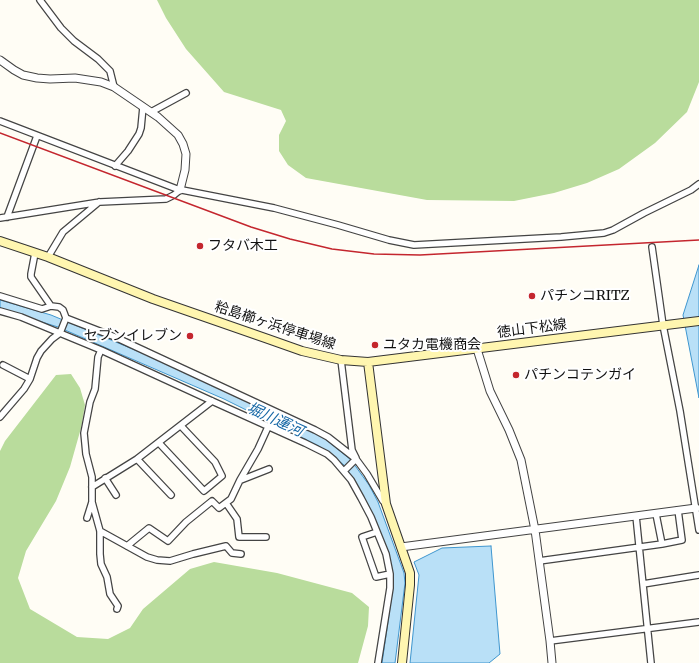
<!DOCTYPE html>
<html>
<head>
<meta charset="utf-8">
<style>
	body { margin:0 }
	canvas { display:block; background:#fffdf5 }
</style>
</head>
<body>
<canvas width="699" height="663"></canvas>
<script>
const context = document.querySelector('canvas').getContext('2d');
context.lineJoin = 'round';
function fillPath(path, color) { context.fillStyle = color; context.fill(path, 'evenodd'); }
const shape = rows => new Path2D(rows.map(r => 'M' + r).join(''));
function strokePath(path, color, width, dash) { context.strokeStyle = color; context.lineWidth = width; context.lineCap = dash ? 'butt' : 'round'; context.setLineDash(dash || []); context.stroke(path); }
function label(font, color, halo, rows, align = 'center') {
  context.font = font + ' Merriweather,"Noto Sans JP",serif'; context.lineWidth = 4; context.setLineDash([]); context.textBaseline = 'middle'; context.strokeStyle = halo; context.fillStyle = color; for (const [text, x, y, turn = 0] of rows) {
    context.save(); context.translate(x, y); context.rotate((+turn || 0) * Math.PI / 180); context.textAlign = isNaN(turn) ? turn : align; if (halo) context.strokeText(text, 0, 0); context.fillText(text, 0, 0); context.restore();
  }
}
fillPath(shape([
	[157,0,699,0,699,82,687,112,655,143,619,169,587,183,554,193,514,201,427,200,306,178,288,165,279,151,279,135,286,121,281,110,224,92,186,49,166,18],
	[71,374,80,388,85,405,81,428,70,467,56,501,26,551,18,578,30,609,77,637,108,639,130,628,143,609,190,569,214,562,277,573,352,593,369,607,368,626,358,663,0,663,0,451,5,441,56,375]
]), '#b9dc9c');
const water = shape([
	[699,265,699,398,683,315,699,265],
	[0,300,51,315,147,355,319,434,351,460,369,485,378,502,404,573,405,583,395,663,382,663,393,587,388,555,364,497,344,465,319,446,224,399,58,327,0,309,0,300],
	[491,546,500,654,489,663,410,663,419,575,414,562,442,548,491,546]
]);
fillPath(water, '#b9e0f7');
strokePath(water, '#3f96cf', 1);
const minor = shape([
	[40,0,61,28,74,41,98,59,110,71,114,87],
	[151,112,186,93],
	[0,121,177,189,274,208,338,225,389,240,414,245,561,237,604,233,613,230,644,213,691,190,699,184],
	[115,166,128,151,139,134,141,128,143,107],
	[7,217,37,136],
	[0,218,100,202,166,199,174,195,180,190],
	[652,247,663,325,680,411,699,530],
	[35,253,31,274,31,277,51,306],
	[48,257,63,232,99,202],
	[0,296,42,309,51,306,59,307,63,310,66,318,60,333,52,339,41,351,37,358,30,379,24,389,0,417],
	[0,311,21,317,101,350,212,401,305,443,327,454,334,460,351,480,361,498,371,517,386,554,390,574,390,588,378,663],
	[66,318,115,337,315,430,328,437,356,459,367,474,383,501,386,504],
	[341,360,352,450,356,458,356,459,344,471],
	[3,365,30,379],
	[159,443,204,491,222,476,215,462,181,426],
	[137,459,171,495],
	[105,478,116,495],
	[241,480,269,469],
	[92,487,137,459,212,401],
	[92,502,100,531,100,554,101,564,107,577,110,594,118,606,117,609],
	[226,503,237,519,239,537,266,537],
	[656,514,662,544],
	[636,516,651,663],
	[87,518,92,502,92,477,86,454,84,433,90,402,95,389,98,357,101,350],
	[100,531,147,557,157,560,170,561,193,554,226,546,232,553,241,554],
	[377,532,362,537,376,577,390,574],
	[127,546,149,528,168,541,186,522,212,501,219,508,231,499,240,480,258,449,268,427],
	[539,561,662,544,682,540,678,510],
	[643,584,699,575],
	[550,641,699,622]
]);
const tertiary = shape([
	[0,60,14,70,23,75,37,78,50,79,75,78,101,82,114,87,158,117,178,135,183,144,186,154,185,170,180,190],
	[477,349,490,391,509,430,521,460,535,530,550,641,552,663],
	[401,547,696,508]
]);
const secondary = shape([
	[0,241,48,257,153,299,268,339,302,351,341,360,368,362,699,321],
	[368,362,386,504,410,573,410,585,402,663]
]);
strokePath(minor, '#444', 8);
strokePath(tertiary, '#444', 9);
strokePath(secondary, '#333', 10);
strokePath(minor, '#fff', 5.5);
strokePath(tertiary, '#fff', 7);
strokePath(secondary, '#fff6b0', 8);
strokePath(shape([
	[0,133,251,227,290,239,332,249,374,254,420,255,699,240]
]), '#c4262e', 1.5);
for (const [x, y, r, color] of [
	[200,246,4,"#c4262e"],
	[532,296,4,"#c4262e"],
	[190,336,4,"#c4262e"],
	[375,345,4,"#c4262e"],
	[516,375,4,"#c4262e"]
]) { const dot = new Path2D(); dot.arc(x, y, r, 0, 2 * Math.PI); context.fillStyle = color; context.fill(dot); strokePath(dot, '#fff', 1.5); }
label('14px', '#111', '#fff', [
	["フタバ木工",208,246],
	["パチンコRITZ",540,296],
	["セブンイレブン",182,336,"right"],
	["ユタカ電機商会",383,345],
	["パチンコテンガイ",524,375]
], 'left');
label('14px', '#111', '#fff', [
	["粭島櫛ヶ浜停車場線",275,326,18],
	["徳山下松線",532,329,-7]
]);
label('italic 15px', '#1768a6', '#fff', [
	["堀川運河",275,420,25]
]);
</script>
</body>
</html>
